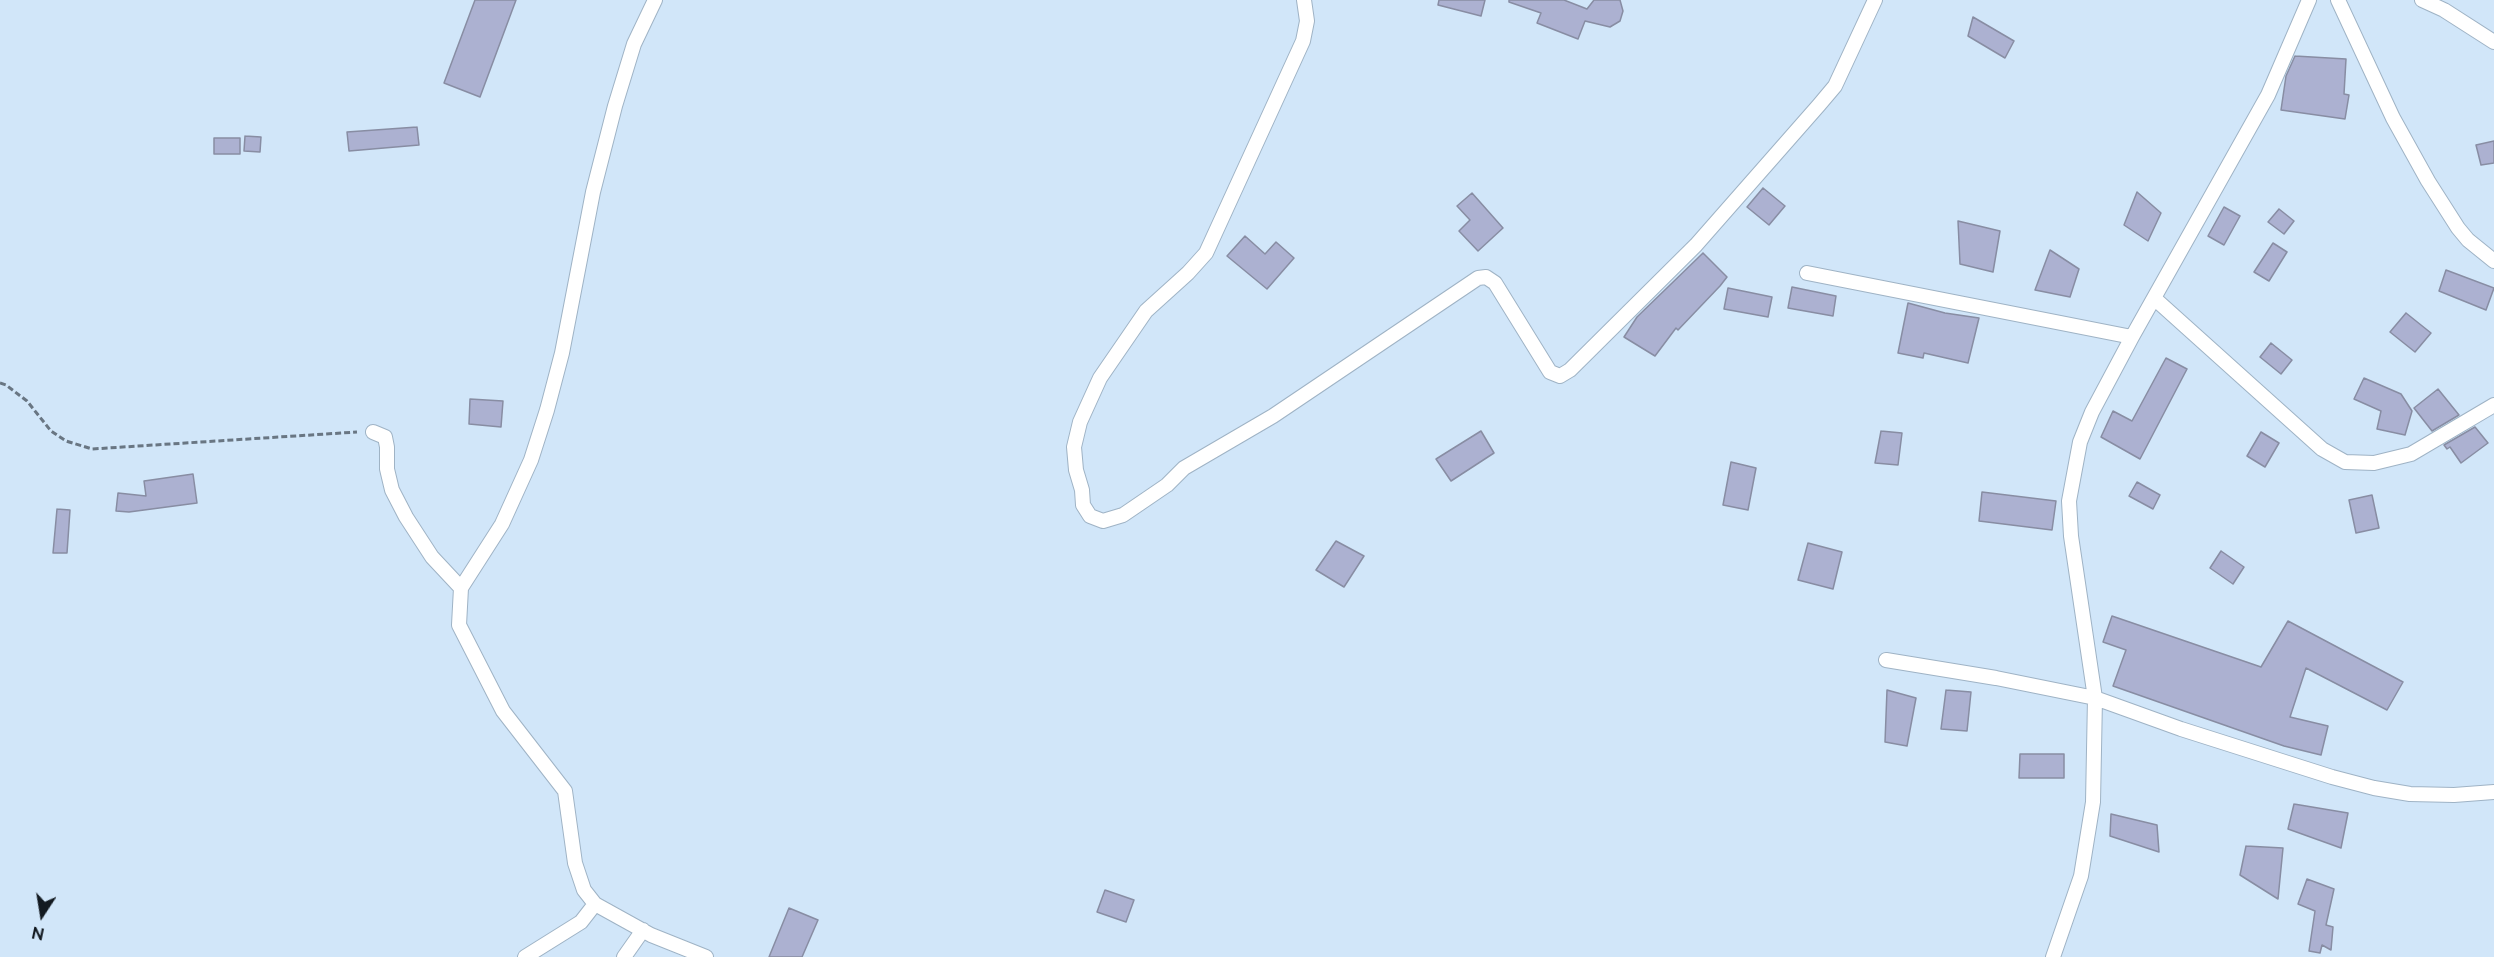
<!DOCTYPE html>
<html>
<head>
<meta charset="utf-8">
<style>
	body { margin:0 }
	#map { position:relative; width:2494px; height:957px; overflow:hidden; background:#d1e6f9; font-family:Raleway,sans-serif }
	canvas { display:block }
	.north { position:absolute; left:12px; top:885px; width:60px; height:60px; -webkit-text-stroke:4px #d1e6f9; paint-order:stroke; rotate:192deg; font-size:16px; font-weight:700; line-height:24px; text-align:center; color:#131a21 }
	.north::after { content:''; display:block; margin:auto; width:21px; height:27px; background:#131a21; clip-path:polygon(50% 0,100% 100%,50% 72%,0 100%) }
</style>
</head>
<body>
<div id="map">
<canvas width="2494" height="957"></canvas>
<div class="north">N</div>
</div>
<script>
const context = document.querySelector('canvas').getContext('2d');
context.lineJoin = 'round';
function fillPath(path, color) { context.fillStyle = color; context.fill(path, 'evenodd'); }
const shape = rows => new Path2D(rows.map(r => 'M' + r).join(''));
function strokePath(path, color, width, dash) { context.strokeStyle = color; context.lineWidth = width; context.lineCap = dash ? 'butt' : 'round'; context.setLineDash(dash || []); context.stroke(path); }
const building = shape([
	[475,0,516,0,480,97,444,83,475,0],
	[1439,0,1485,0,1481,16,1438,5,1439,0],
	[1509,0,1564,0,1587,9,1594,0,1620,0,1623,11,1620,21,1610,27,1585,21,1578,39,1537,23,1541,13,1509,2,1509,0],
	[1973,17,2014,41,2005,58,1968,36,1973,17],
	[2295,56,2346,59,2344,94,2349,95,2345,119,2281,110,2286,76,2295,56],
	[417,127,419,145,349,151,347,132,417,127],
	[245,136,261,137,260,152,244,151,245,136],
	[214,138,240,138,240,154,214,154,214,138],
	[2494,141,2494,163,2481,165,2476,145,2494,141],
	[1763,188,1785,206,1769,225,1747,207,1763,188],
	[2137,192,2161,213,2148,241,2124,225,2137,192],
	[1472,193,1503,228,1478,251,1459,231,1470,220,1457,206,1472,193],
	[2224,207,2240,216,2224,245,2208,236,2224,207],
	[2279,209,2294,221,2284,234,2268,222,2279,209],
	[1958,221,2000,231,1993,272,1960,264,1958,221],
	[1245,236,1265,254,1276,242,1294,258,1267,289,1227,256,1245,236],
	[2273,243,2287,252,2269,281,2254,272,2273,243],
	[2050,250,2079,269,2070,297,2035,290,2050,250],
	[1703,253,1727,277,1720,286,1678,330,1676,328,1655,356,1624,337,1637,317,1703,253],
	[2446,270,2494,288,2486,310,2439,291,2446,270],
	[1792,287,1836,296,1833,316,1788,308,1792,287],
	[1728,288,1772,297,1768,317,1724,309,1728,288],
	[1908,303,1945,313,1979,318,1968,363,1924,353,1923,358,1898,353,1908,303],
	[2406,313,2431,333,2415,352,2390,332,2406,313],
	[2271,343,2292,360,2281,374,2260,357,2271,343],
	[2166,358,2187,369,2140,459,2101,437,2113,411,2132,421,2166,358],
	[2364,378,2401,394,2412,411,2405,435,2377,429,2381,411,2354,399,2364,378],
	[2438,389,2459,415,2432,431,2414,408,2438,389],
	[470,399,503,401,501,427,469,424,470,399],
	[2475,427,2488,443,2461,463,2450,447,2447,449,2444,445,2475,427],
	[1481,431,1494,453,1451,481,1436,459,1481,431],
	[1881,431,1902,433,1898,465,1875,463,1881,431],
	[2261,432,2279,443,2265,467,2247,456,2261,432],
	[1731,462,1756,468,1748,510,1723,505,1731,462],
	[193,474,197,503,129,512,116,511,118,493,146,496,144,481,193,474],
	[2137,482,2160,495,2153,509,2129,496,2137,482],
	[1982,492,2056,501,2052,530,1979,521,1982,492],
	[2372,495,2379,528,2356,533,2349,500,2372,495],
	[57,509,70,510,67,553,53,553,57,509],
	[1336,541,1364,556,1344,587,1316,570,1336,541],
	[1808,543,1842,552,1833,589,1798,580,1808,543],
	[2221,551,2244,567,2233,584,2210,568,2221,551],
	[2112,616,2261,667,2288,621,2403,682,2387,710,2306,668,2290,717,2328,726,2321,755,2284,746,2113,686,2126,650,2103,642,2112,616],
	[1887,690,1916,698,1907,746,1885,742,1887,690],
	[1946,690,1971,692,1967,731,1941,729,1946,690],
	[2020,754,2064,754,2064,778,2019,778,2020,754],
	[2294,804,2348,813,2341,848,2288,829,2294,804],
	[2111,814,2157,825,2159,852,2110,836,2111,814],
	[2246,846,2283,848,2278,899,2240,875,2246,846],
	[2307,879,2334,889,2326,925,2333,927,2331,950,2322,945,2320,953,2309,951,2315,911,2298,904,2307,879],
	[1105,890,1134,900,1126,922,1097,912,1105,890],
	[789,908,818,920,802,957,769,957,789,908]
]);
fillPath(building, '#acb1d1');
strokePath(building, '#888da3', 1.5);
const minor = shape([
	[655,0,634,44,615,106,593,192,562,353,547,410,531,460,502,524,461,588,459,625,503,711,565,791,575,863,584,890,595,904,651,935,706,957],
	[1304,0,1307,21,1303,41,1206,253,1188,273,1146,311,1100,378,1080,422,1074,447,1076,470,1082,490,1083,505,1090,516,1103,521,1123,515,1167,485,1184,468,1273,416,1478,278,1486,277,1495,283,1550,372,1560,376,1570,370,1696,245,1819,105,1835,86,1875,0],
	[2338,0,2393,118,2428,181,2458,228,2468,240,2494,261],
	[2422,0,2444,10,2494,42],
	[1807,273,2132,337],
	[2154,298,2322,449,2345,462,2374,463,2411,454,2494,405],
	[373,432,385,437,387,447,387,469,392,490,406,517,432,557,461,588],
	[1886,660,1996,678,2095,698,2181,729,2332,777,2374,788,2410,794,2454,795,2494,792],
	[525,957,581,922,595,904],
	[624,957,643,930],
	[2053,957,2081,876,2093,802,2095,698,2071,536,2069,501,2080,442,2092,412,2132,337,2268,95,2309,0]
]);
strokePath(minor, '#9fb3c5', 16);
strokePath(shape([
	[0,383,6,385,27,401,51,431,66,441,92,449,357,432]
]), '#697683', 3, [6, 3]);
strokePath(minor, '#fff', 14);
</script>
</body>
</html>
